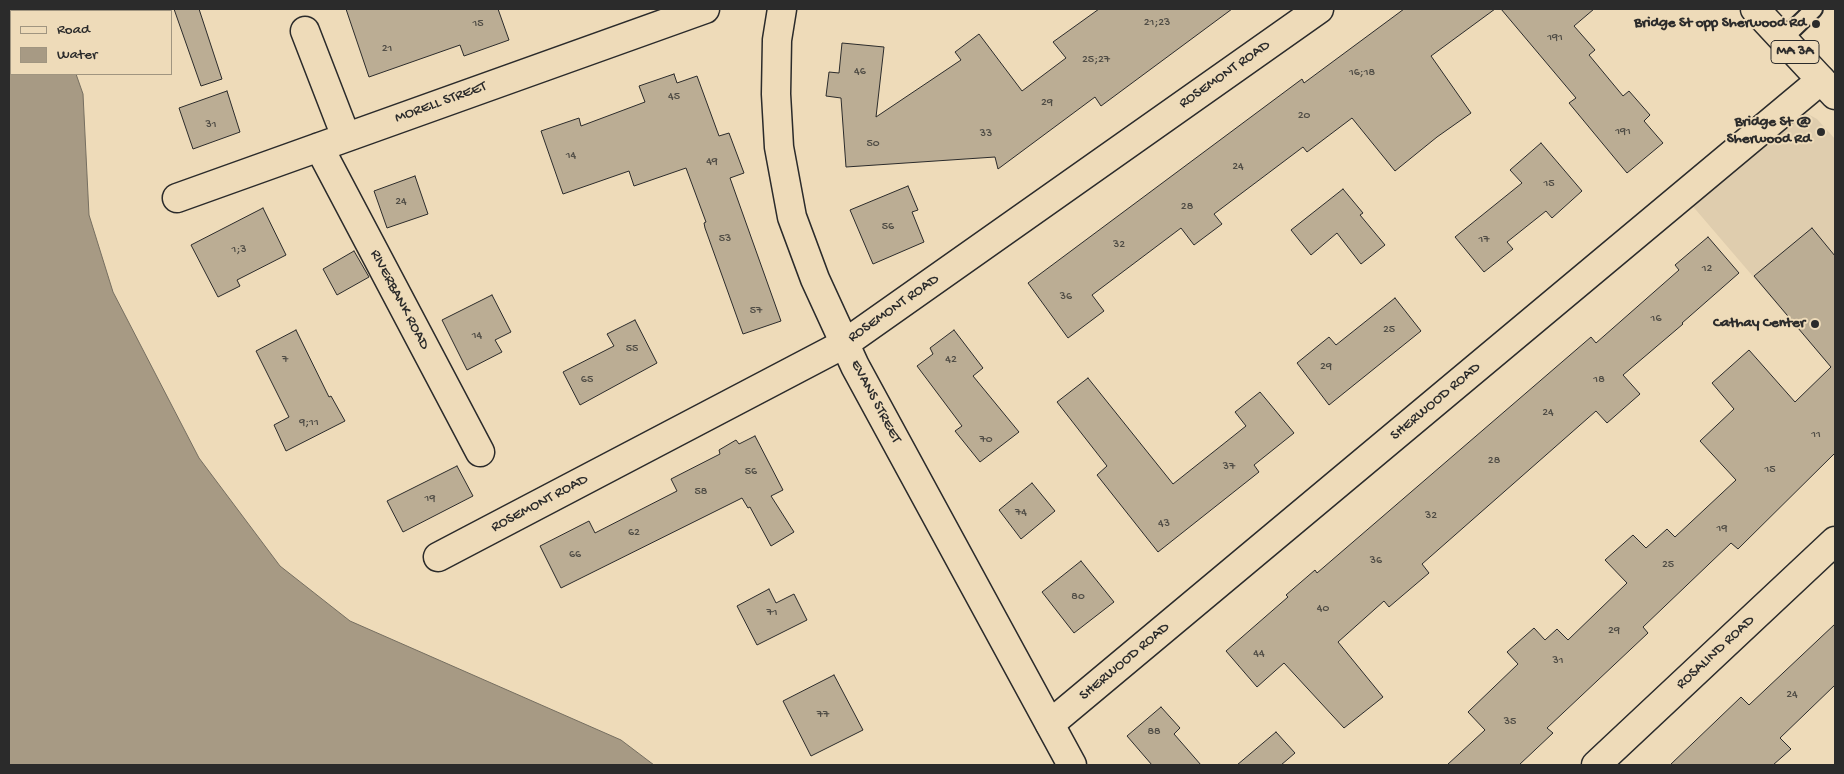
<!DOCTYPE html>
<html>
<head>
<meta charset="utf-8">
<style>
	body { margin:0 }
	#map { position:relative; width:1844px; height:774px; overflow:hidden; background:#eedbb9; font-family:"Gochi Hand",sans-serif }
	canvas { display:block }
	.frame { position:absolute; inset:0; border:10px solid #2b2b2b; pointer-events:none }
	.legend { position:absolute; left:10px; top:10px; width:162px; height:65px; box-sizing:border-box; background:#eedbb9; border:1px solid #a09580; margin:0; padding:6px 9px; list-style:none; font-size:15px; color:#2b2b2b }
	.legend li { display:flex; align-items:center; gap:10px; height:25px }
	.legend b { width:25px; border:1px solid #a09580 }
</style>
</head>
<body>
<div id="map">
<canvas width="1844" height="774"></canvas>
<div class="frame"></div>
<ul class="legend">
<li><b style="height:6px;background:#eedbb9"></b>Road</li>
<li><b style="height:14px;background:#a79a84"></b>Water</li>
</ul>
</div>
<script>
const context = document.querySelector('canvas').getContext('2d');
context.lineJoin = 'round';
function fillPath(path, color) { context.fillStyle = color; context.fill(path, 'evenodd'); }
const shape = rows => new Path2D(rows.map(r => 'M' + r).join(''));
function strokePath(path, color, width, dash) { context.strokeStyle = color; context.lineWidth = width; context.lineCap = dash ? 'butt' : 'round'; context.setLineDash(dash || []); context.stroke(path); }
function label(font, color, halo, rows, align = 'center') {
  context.font = font + ' "Gochi Hand",sans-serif'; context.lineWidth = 4; context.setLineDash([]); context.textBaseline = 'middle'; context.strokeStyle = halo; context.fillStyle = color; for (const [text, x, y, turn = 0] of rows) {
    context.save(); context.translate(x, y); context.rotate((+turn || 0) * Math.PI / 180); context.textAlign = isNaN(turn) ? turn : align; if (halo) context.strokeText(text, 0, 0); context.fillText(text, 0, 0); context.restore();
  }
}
fillPath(shape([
	[1804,112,1817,119,1835,139,1835,372,1690,203,1799,114]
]), '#dfcdae');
const water = shape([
	[9,9,48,9,50,11,11,11,11,74,76,74,83,94,89,215,113,292,199,458,280,566,350,621,621,740,654,765,9,765,9,9]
]);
fillPath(water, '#a79a84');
strokePath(water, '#756e60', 1);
const building = shape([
	[174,9,199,9,222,79,201,86,174,9],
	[346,9,498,9,509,40,464,56,460,45,369,77,346,9],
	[1099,9,1232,9,1101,106,1095,97,998,169,995,157,846,167,841,98,826,96,829,72,839,73,842,43,884,47,876,117,961,60,955,52,979,34,1022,91,1066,58,1053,42,1099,9],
	[1404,9,1495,9,1431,56,1471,113,1437,137,1395,171,1352,118,1307,152,1303,147,1214,214,1222,224,1194,245,1181,228,1092,295,1104,311,1068,338,1028,283,1302,79,1304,83,1404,9],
	[1501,9,1594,9,1574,26,1595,50,1589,55,1623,96,1629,91,1650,115,1644,121,1663,143,1627,173,1569,103,1576,98,1501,9],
	[674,74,677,83,697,76,719,136,729,133,744,173,730,178,781,321,743,334,705,228,704,223,706,222,686,168,634,186,629,171,563,194,541,131,579,118,581,126,645,102,639,86,674,74],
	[227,91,240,132,193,149,179,108,227,91],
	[1541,143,1582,191,1552,218,1546,211,1507,242,1513,249,1484,272,1455,237,1522,183,1510,170,1541,143],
	[415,176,428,214,387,228,374,191,415,176],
	[908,186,918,210,912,212,924,242,873,264,850,210,908,186],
	[1343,189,1363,213,1360,215,1385,245,1361,264,1337,233,1311,255,1291,230,1343,189],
	[263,208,286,255,237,280,240,286,218,297,191,245,263,208],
	[1812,228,1835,256,1835,453,1738,549,1731,543,1643,627,1648,633,1547,728,1553,733,1519,765,1447,765,1485,730,1468,712,1518,664,1507,652,1534,628,1545,640,1557,629,1568,640,1627,583,1605,560,1633,535,1646,548,1667,529,1675,537,1736,480,1700,441,1734,409,1712,383,1749,350,1795,402,1831,367,1754,276,1812,228],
	[1708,237,1739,273,1682,323,1683,324,1623,375,1640,394,1607,423,1596,411,1422,564,1429,573,1389,607,1384,601,1338,642,1383,697,1344,728,1284,663,1257,687,1226,651,1288,597,1286,595,1315,570,1317,573,1591,337,1596,343,1679,270,1675,265,1708,237],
	[354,251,369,277,337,295,323,269,354,251],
	[492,295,511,332,495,340,502,352,467,370,442,320,492,295],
	[1395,298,1421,331,1329,405,1297,363,1329,337,1336,345,1395,298],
	[635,320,657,363,580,405,563,372,614,346,607,334,635,320],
	[296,330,329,397,331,396,345,421,286,451,274,425,289,417,256,351,296,330],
	[954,330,983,368,973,376,1019,432,980,462,955,431,962,426,917,366,933,354,930,348,954,330],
	[1088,378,1173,484,1246,426,1235,412,1260,392,1294,433,1254,465,1259,472,1158,552,1097,475,1107,466,1057,402,1088,378],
	[755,436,783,490,771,496,794,532,771,546,750,507,748,508,742,498,561,588,540,546,589,521,595,533,677,491,671,479,720,454,719,450,736,440,739,444,755,436],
	[457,466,473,496,403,532,387,501,457,466],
	[1032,483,1055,511,1021,539,999,510,1032,483],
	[1081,561,1114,602,1074,633,1042,592,1081,561],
	[769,589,776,603,794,594,807,620,757,645,737,606,769,589],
	[1835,624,1835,685,1780,738,1791,749,1773,765,1670,765,1741,697,1749,705,1835,624],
	[834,675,863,730,811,756,783,701,834,675],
	[1161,707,1180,728,1174,734,1201,765,1152,765,1127,736,1161,707],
	[1276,732,1295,753,1281,765,1237,765,1276,732]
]);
fillPath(building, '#bbad94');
strokePath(building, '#2b2b2b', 1);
const service = shape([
	[1783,39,1814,9]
]);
const minor = shape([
	[305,31,346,137],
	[319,147,480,452],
	[177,198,705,9],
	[438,557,844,344,1319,9],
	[1050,724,1821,80],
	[1596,765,1835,541]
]);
const tertiary = shape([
	[782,9,777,40,776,94,779,147,792,217,815,279,855,366,1072,765]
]);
const primary = shape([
	[1755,9,1835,95]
]);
strokePath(service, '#2b2b2b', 20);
strokePath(minor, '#2b2b2b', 31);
strokePath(tertiary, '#2b2b2b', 31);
strokePath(primary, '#2b2b2b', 31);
strokePath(service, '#eedbb9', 16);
strokePath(minor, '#eedbb9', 28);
strokePath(tertiary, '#eedbb9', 28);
strokePath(primary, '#eedbb9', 28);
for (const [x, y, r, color] of [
	[1816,24,5,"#2b2b2b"],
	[1821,132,5,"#2b2b2b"],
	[1815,324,5,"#2b2b2b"]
]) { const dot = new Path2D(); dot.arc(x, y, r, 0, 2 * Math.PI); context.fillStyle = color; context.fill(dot); strokePath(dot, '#eedbb9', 2); }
label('12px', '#4f4c45', null, [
	["21;23",1157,23],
	["15",478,24],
	["191",1555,38],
	["21",387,49],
	["25;27",1096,60],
	["46",860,72],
	["16;18",1362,73],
	["45",674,97],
	["29",1047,103],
	["20",1304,116],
	["31",211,125],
	["191",1623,132],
	["33",986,134],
	["50",873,144],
	["14",571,156],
	["49",712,162],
	["24",1238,167],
	["15",1549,184],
	["24",401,202],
	["28",1187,207],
	["56",888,227],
	["53",725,239],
	["17",1484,240],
	["32",1119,245],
	["1;3",239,250],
	["12",1707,269],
	["36",1066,297],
	["57",756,311],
	["16",1656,319],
	["25",1389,330],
	["14",477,336],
	["55",632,349],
	["7",285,360],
	["42",951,360],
	["29",1326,367],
	["65",587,380],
	["18",1599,380],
	["24",1548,413],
	["9;11",309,423],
	["11",1816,435],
	["70",986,440],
	["28",1494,461],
	["37",1229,467],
	["15",1770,470],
	["56",751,472],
	["58",701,492],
	["19",430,499],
	["74",1021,513],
	["32",1431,516],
	["43",1164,524],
	["19",1722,529],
	["62",634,533],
	["66",575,555],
	["36",1376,561],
	["25",1668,565],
	["80",1078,597],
	["40",1323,609],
	["71",772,613],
	["29",1614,631],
	["44",1259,654],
	["31",1558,661],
	["24",1792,695],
	["77",823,715],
	["35",1510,722],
	["88",1154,732]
]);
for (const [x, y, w] of [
	[1795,52,48]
]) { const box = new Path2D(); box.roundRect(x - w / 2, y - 11.5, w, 23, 4); context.fillStyle = '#eedbb9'; context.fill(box); strokePath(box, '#2b2b2b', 1); }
label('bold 14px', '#2b2b2b', null, [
	["MA 3A",1795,52]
]);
label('bold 15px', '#2b2b2b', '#eedbb9', [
	["Bridge St opp Sherwood Rd",1806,24],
	["Bridge St @",1811,123],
	["Sherwood Rd",1811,140],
	["Cathay Center",1805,324]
], 'right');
label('15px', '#2b2b2b', '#eedbb9', [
	["ROSEMONT ROAD",1225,75,-35],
	["MORELL STREET",441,103,-20],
	["RIVERBANK ROAD",399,300,62],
	["ROSEMONT ROAD",894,309,-35],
	["EVANS STREET",875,402,62],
	["SHERWOOD ROAD",1436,402,-40],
	["ROSEMONT ROAD",540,504,-28],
	["ROSALIND ROAD",1716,653,-43],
	["SHERWOOD ROAD",1125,662,-40]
]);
</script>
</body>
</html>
